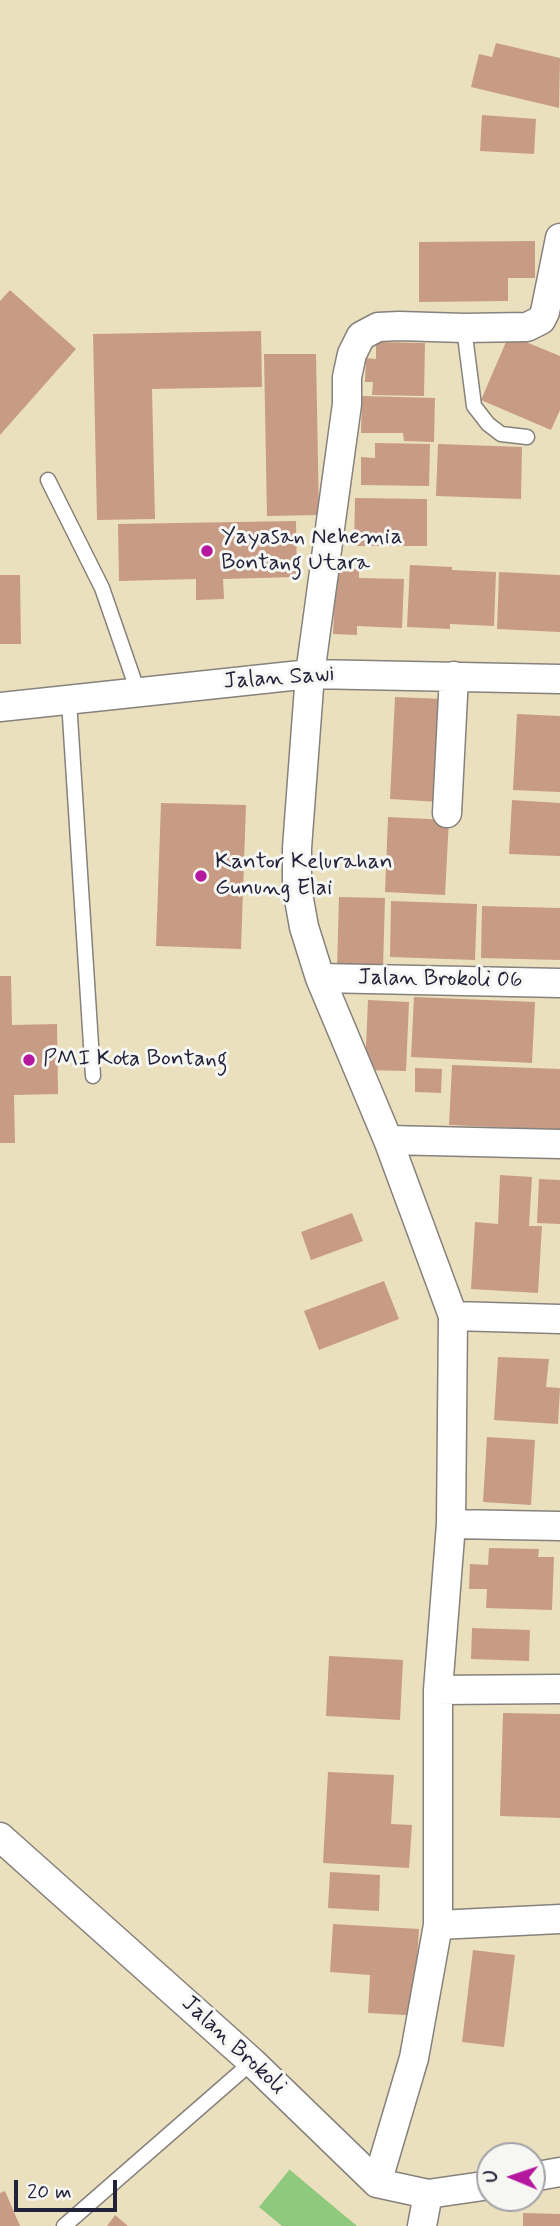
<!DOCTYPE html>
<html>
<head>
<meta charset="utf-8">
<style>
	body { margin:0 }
	#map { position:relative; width:560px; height:2226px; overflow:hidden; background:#ebe0be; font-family:Mynerve,sans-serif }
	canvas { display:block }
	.north { position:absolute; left:476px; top:2142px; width:70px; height:70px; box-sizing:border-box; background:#f6f6f2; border:2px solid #a1a1a9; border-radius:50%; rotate:272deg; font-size:19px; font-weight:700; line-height:28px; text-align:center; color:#22223b }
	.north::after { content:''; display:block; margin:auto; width:24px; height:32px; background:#b5179e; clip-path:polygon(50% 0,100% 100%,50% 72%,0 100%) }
	.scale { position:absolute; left:14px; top:2180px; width:103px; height:32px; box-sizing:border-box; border:4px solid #22223b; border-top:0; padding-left:9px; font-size:21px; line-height:24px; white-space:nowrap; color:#22223b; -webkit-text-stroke:5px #f6f6f2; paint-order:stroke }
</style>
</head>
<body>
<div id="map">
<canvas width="560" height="2226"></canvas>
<div class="north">U</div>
<div class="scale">20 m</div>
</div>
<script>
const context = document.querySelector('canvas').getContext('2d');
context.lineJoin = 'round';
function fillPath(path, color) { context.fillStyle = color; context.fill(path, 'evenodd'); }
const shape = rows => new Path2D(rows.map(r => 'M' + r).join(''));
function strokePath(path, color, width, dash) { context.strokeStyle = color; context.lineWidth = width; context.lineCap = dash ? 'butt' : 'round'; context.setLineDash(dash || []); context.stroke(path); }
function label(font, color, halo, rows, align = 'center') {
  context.font = font + ' Mynerve,sans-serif'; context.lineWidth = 6; context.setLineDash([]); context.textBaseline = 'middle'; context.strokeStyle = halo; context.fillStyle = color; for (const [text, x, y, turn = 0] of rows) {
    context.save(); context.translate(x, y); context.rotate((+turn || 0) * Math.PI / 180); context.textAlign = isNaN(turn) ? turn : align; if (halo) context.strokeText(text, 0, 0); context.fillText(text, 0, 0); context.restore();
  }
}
fillPath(shape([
	[290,2169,290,2170,357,2226,282,2226,259,2207]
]), '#8fc97d');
fillPath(shape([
	[496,43,560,58,559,108,471,87,479,54,492,57],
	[482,115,536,119,534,154,480,151],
	[535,241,535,278,508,278,508,301,419,302,419,242],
	[10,290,76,349,0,435,0,301],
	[261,331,262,387,152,389,155,519,97,520,93,334],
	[509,335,560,356,560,410,551,430,481,400],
	[376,342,425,343,424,396,372,395,373,382,365,382,366,358,376,359],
	[264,354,316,354,319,515,267,516],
	[362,396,435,398,434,442,404,441,403,433,361,433],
	[375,443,430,444,429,486,361,485,361,457,375,458],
	[438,444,522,447,521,499,436,496],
	[355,498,427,499,427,546,354,546],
	[296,521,297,577,223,579,224,599,196,600,196,579,119,581,118,524],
	[410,565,452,567,452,570,496,572,494,626,450,624,450,629,407,627],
	[336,569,359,569,359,578,404,579,402,628,357,626,357,635,333,634],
	[499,572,560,575,560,632,497,629],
	[0,575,20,575,21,644,0,644],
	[395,697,444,699,439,802,390,799],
	[517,714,560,716,560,792,513,790],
	[512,800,560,803,560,856,509,854],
	[161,803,246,805,241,949,156,946],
	[388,817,449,820,445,895,385,892],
	[339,897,385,898,383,969,337,968],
	[391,901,477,904,475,960,390,957],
	[482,906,560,908,560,960,481,958],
	[0,976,11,976,12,1025,57,1024,58,1094,14,1095,15,1143,0,1143],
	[414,997,535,1002,532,1063,411,1057],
	[368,1000,409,1002,406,1071,365,1070],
	[452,1065,560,1069,560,1130,449,1125],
	[415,1068,442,1069,441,1093,415,1092],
	[500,1175,532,1177,529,1226,542,1226,538,1293,471,1289,475,1222,498,1224],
	[539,1179,560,1180,560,1224,537,1223],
	[352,1213,363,1241,311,1260,301,1232],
	[384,1281,399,1319,319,1350,304,1311],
	[498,1357,549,1359,546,1387,560,1388,558,1424,494,1420],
	[487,1437,535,1440,531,1505,483,1502],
	[489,1548,539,1549,538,1557,554,1557,552,1610,486,1608,487,1589,469,1589,470,1564,488,1565],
	[472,1628,530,1630,529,1661,471,1659],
	[329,1656,403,1660,400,1720,326,1716],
	[503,1713,560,1714,560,1818,500,1816],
	[328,1772,394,1775,391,1824,412,1825,409,1868,323,1863],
	[330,1872,380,1875,379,1911,328,1908],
	[333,1924,419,1929,416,1977,424,2016,368,2013,370,1975,330,1972],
	[473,1950,515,1955,504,2047,462,2042],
	[5,2191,20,2226,0,2226,0,2193],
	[523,2213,560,2214,560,2226,523,2226],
	[115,2215,128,2226,107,2226]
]), '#c89b85');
const lane = shape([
	[464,328,474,406,488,424,501,434,527,437],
	[48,480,102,588,138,692],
	[69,701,93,1076],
	[64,2226,252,2062]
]);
const street = shape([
	[0,707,310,674,560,679],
	[447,813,454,676],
	[320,978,560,983],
	[388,1140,560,1144],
	[453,1316,560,1319],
	[451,1524,560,1526],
	[438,1690,560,1689],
	[0,1837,252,2062,377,2183,428,2194,490,2185],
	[438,1925,560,1919],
	[532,2177,560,2172],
	[377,2183,414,2058,438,1925,438,1690,451,1524,453,1316,388,1140,320,978,304,927,297,888,297,848,310,674,347,404,347,377,352,354,361,336,378,327,399,326,464,328,527,327,541,320,545,312,560,238],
	[422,2226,428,2194]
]);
strokePath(lane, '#86817c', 17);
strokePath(street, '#86817c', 31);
strokePath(lane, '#fff', 14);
strokePath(street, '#fff', 28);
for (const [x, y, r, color] of [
	[207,551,7,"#b5179e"],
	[201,876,7,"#b5179e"],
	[29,1060,7,"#b5179e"]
]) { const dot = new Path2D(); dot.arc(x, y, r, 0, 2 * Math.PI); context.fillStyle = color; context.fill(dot); strokePath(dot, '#f6f6f2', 2.5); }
label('23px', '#22223b', '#f6f6f2', [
	["Yayasan Nehemia",221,538],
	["Bontang Utara",221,564],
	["Kantor Kelurahan",215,863],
	["Gunung Elai",215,889],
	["PMI Kota Bontang",43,1060]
], 'left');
label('23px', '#22223b', '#f6f6f2', [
	["Jalan Sawi",279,679,-4],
	["Jalan Brokoli 06",440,980,1],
	["Jalan Brokoli",233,2046,43]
]);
</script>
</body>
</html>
